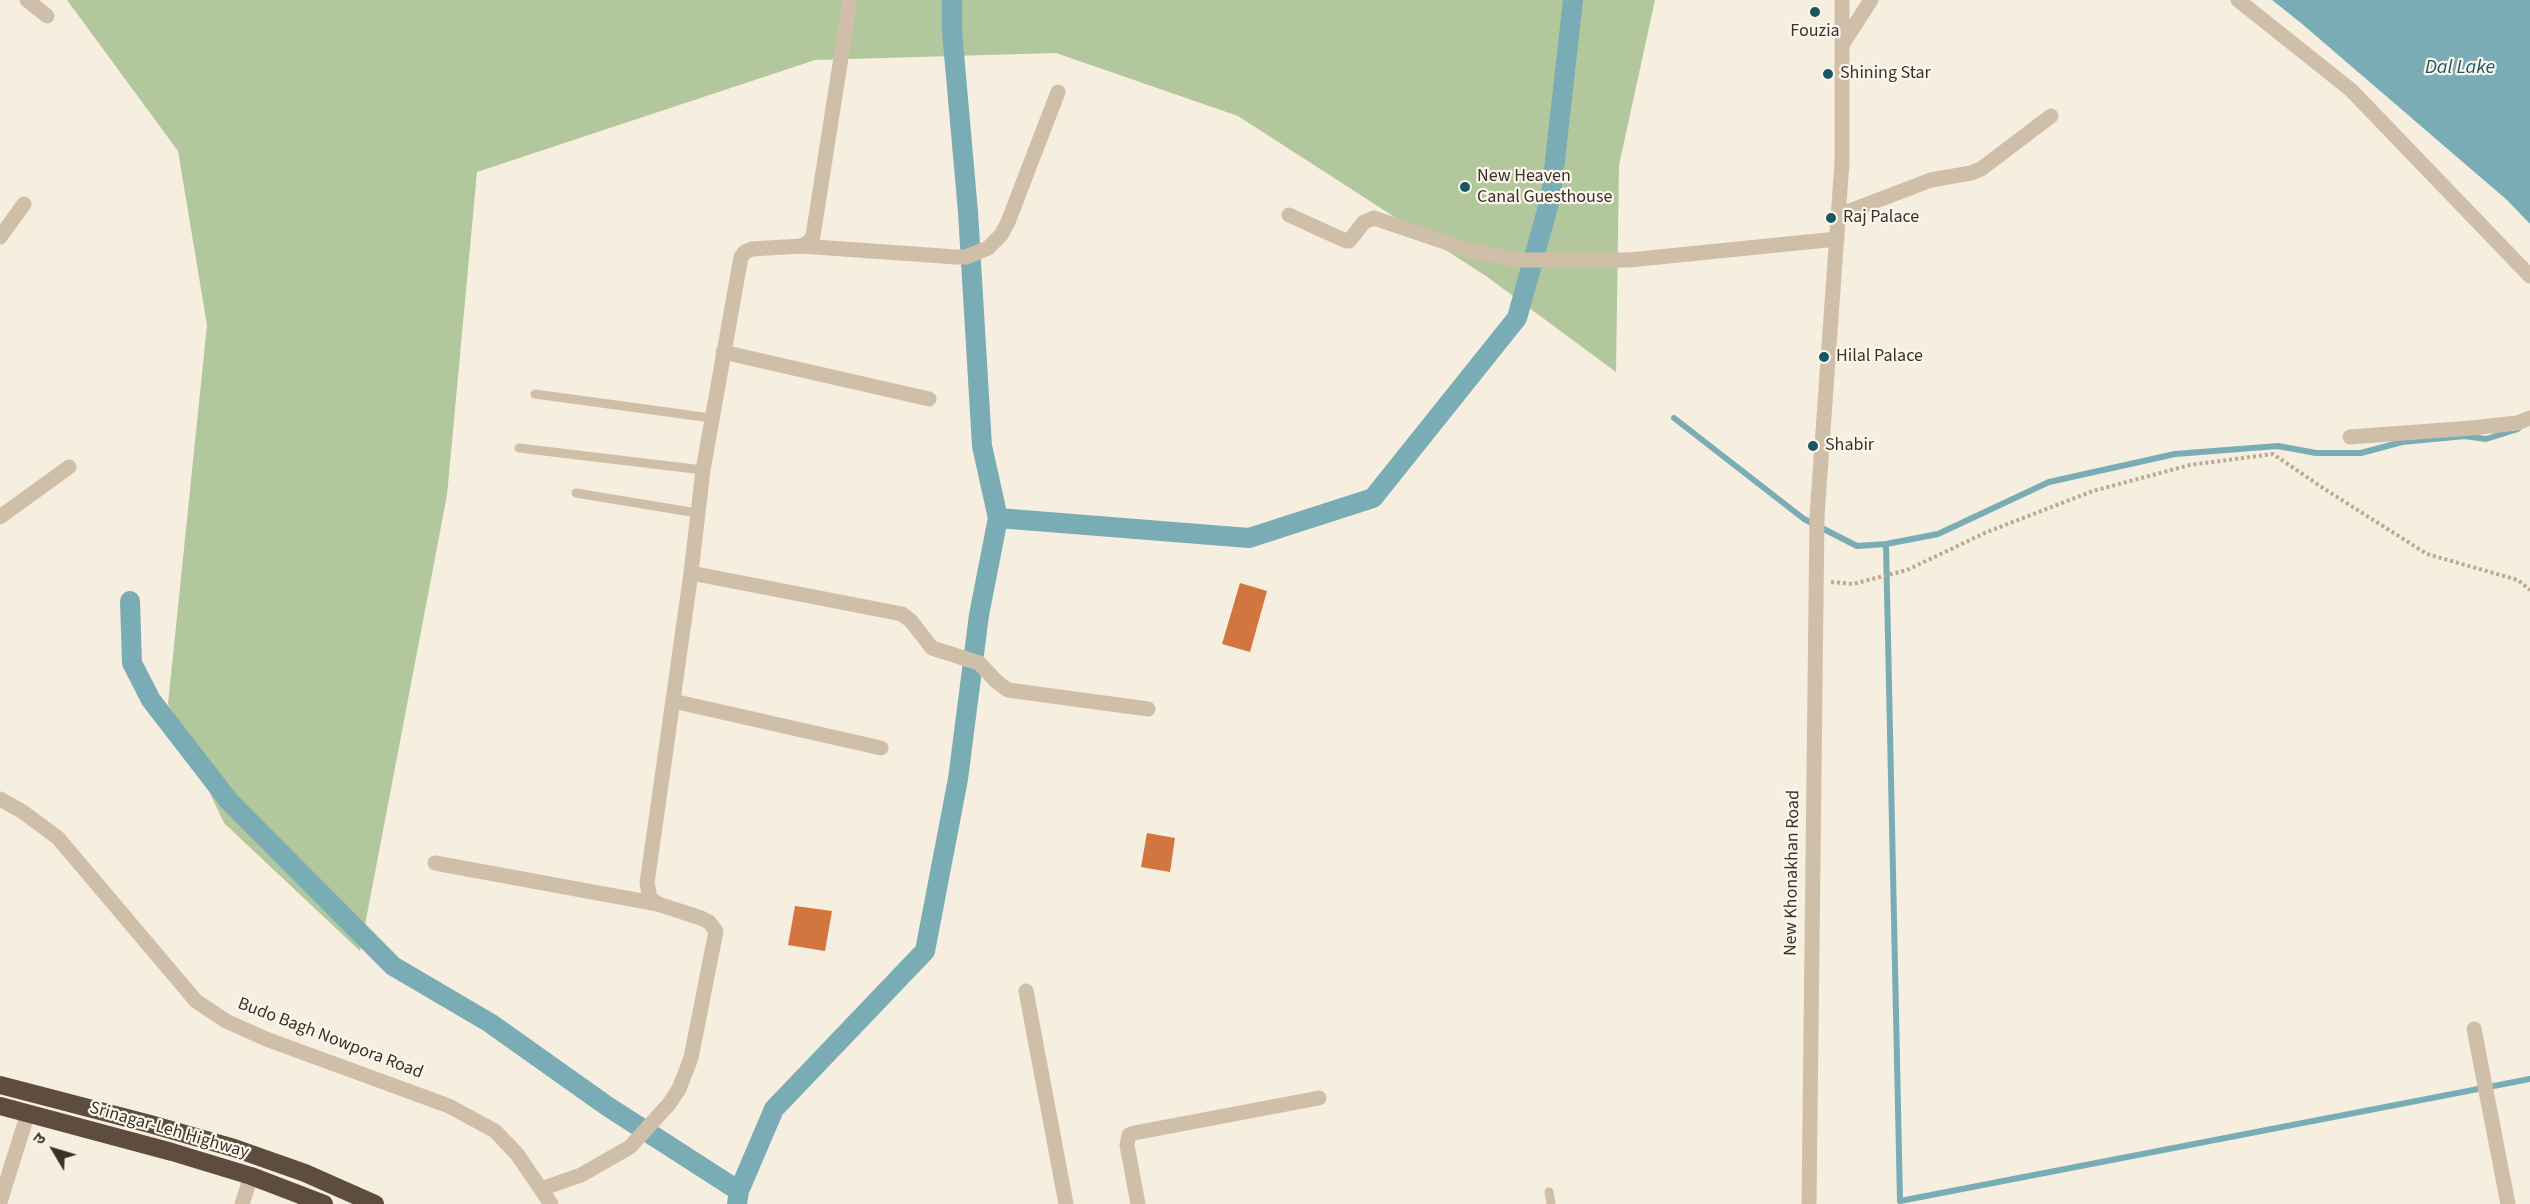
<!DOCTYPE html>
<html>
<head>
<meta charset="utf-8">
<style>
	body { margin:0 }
	#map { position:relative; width:2530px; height:1204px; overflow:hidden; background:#f6eede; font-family:"Source Sans 3","Noto Sans Devanagari",sans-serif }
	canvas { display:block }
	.north { position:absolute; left:24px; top:1120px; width:60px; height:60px; -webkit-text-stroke:4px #fcf7ec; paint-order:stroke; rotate:308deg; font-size:16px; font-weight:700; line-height:24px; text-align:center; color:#3c3129 }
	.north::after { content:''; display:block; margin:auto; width:21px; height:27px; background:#3c3129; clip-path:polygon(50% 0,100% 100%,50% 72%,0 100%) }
</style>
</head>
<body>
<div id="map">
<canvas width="2530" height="1204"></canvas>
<div class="north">उ</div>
</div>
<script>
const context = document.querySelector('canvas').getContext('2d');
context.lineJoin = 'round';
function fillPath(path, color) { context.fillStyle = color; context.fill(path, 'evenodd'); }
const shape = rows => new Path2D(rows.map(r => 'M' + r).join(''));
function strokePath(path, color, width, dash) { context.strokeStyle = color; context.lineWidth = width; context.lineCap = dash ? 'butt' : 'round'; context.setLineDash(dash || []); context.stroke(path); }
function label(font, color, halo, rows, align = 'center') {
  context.font = font + ' "Source Sans 3",sans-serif'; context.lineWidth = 4.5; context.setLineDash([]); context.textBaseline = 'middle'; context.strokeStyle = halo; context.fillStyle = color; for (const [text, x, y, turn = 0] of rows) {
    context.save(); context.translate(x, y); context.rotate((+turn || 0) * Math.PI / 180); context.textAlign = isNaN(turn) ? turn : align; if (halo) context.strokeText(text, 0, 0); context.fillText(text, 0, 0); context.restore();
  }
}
fillPath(shape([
	[67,0,1655,0,1619,165,1616,372,1486,276,1238,116,1056,53,815,60,477,172,447,495,360,951,224,823,168,704,207,325,178,151]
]), '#b3c79c');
fillPath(shape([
	[2272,0,2530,0,2530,224,2507,200,2301,23]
]), '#7aacb6');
strokePath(shape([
	[1674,418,1804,519,1857,546,1886,544,1938,534,2049,482,2175,454,2278,446,2316,453,2361,453,2402,442,2465,436,2486,439,2518,429],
	[1886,544,1900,1201,2530,1079]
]), '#7aacb6', 6);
strokePath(shape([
	[998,518,1249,538,1373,498,1517,318,1551,196,1573,0],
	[130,601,132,663,151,700,229,801,393,966,490,1023,607,1106,739,1191],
	[737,1204,739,1191,774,1109,925,951,958,779,979,615,998,518,982,446,968,212,952,31,952,0]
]), '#7aacb6', 20);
fillPath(shape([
	[1240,583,1267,591,1250,652,1222,644],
	[1147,833,1175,838,1170,872,1141,867],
	[795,906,832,911,825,951,788,945]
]), '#d3753f');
strokePath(shape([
	[1831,582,1853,584,1907,570,1987,532,2093,491,2190,465,2273,454,2323,488,2427,554,2518,580,2530,590]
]), '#bca992', 4, [3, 3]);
strokePath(shape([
	[535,394,711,418],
	[519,448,703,470],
	[576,493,697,513],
	[1549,1192,1551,1204]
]), '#d0bfa8', 9);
strokePath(shape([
	[27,0,47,16],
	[2238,0,2351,90,2530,276],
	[1842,45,1871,0],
	[1289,215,1346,241,1349,241,1364,222,1374,218,1471,251,1518,260,1629,260,1837,239],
	[1839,215,1931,180,1971,173,1981,169,2051,116],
	[0,237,24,204],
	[801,246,809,242,813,236,850,0],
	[723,352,929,399],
	[2350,437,2471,428,2517,423,2530,418],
	[0,517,69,467],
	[691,573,902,614,911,621,932,648,979,663,997,682,1008,690,1148,709],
	[673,701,881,748],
	[0,799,23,812,58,838,196,1001,226,1021,266,1039,449,1106,495,1131,517,1154,551,1204],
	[435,863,658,904],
	[1026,991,1066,1204],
	[2474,1029,2508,1204],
	[541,1189,581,1175,630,1147,669,1104,679,1089,691,1058,716,931,709,922,701,918,658,904,650,898,647,883,691,573,703,470,741,257,745,252,752,249,801,246,956,257,966,257,988,248,1001,235,1008,222,1058,92],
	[0,1202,28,1113],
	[242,1204,251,1176],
	[1138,1204,1127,1145,1129,1135,1134,1133,1319,1098],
	[1809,1204,1817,516,1842,162,1842,0]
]), '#d0bfa8', 15);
strokePath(shape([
	[0,1085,150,1124,234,1148,305,1173,375,1204],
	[0,1106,172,1152,251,1176,324,1204]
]), '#5e4c3f', 18);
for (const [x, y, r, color] of [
	[1815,12,6,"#195563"],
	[1828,74,6,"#195563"],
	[1465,187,6,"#195563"],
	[1831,218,6,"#195563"],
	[1824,357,6,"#195563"],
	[1813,446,6,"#195563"]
]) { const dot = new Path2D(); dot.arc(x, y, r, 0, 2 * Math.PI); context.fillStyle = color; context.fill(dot); strokePath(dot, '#fcf7ec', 2); }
label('18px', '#3c3129', '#fcf7ec', [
	["Fouzia",1815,32,"center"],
	["Shining Star",1840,74],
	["New Heaven",1477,177],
	["Canal Guesthouse",1477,198],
	["Raj Palace",1843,218],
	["Hilal Palace",1836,357],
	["Shabir",1825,446]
], 'left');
label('18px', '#3c3129', '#fcf7ec', [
	["New Khonakhan Road",1793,873,-89],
	["Budo Bagh Nowpora Road",330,1039,21],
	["Srinagar-Leh Highway",169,1131,16]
]);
label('italic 20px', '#195563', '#fcf7ec', [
	["Dal Lake",2460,69]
]);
</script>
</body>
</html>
